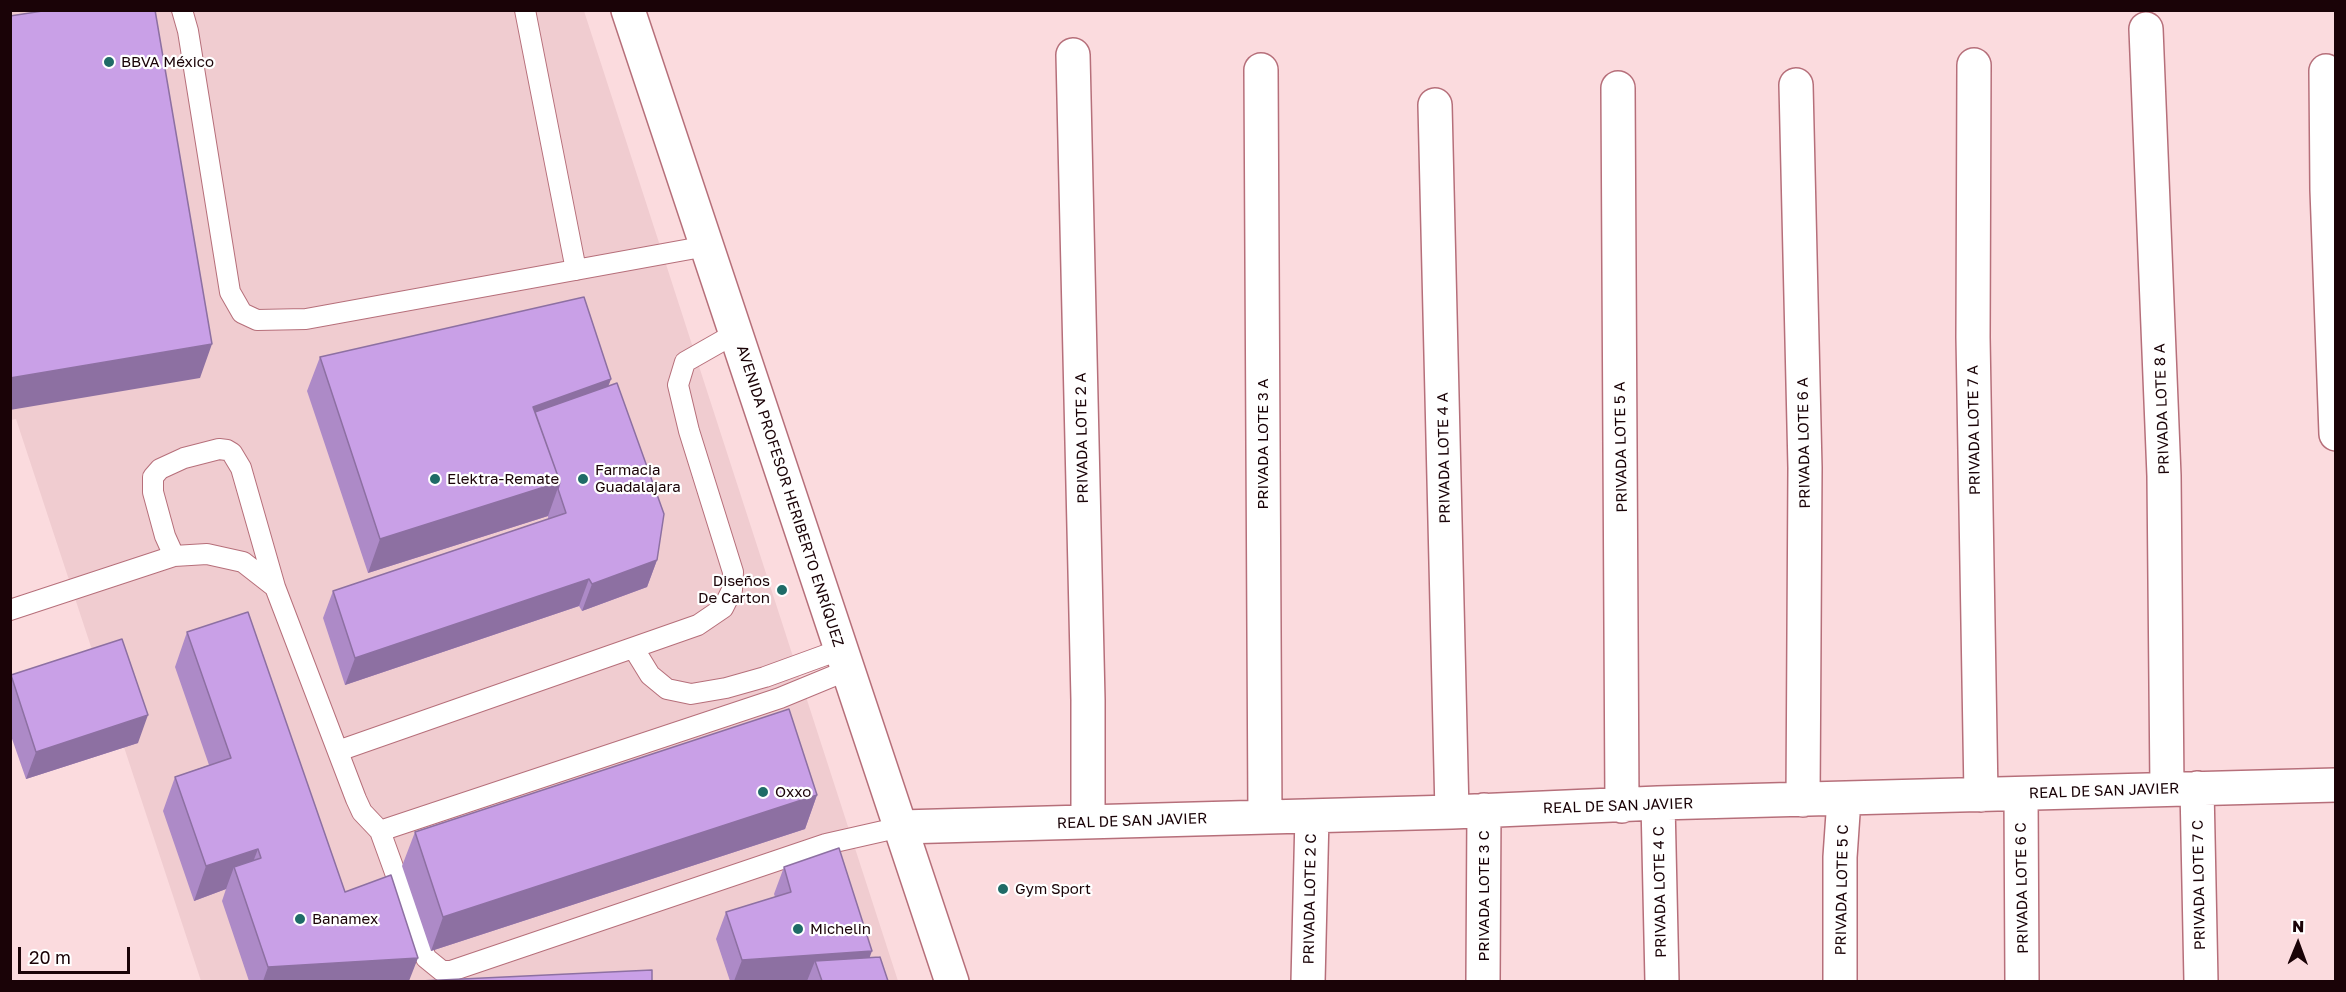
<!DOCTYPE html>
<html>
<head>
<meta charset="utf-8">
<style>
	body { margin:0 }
	#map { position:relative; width:2346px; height:992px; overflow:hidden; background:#fbdbde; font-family:"Golos Text",sans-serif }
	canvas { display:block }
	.frame { position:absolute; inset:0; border:12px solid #1a0307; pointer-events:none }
	.north { position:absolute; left:2268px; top:914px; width:60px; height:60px; -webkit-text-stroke:4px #fff; paint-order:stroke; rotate:1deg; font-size:16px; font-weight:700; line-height:24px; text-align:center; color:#1a0307 }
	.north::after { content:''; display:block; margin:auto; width:21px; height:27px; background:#1a0307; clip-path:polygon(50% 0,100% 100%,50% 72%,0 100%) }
	.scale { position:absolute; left:18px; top:947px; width:112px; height:27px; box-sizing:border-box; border:3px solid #1a0307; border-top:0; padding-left:8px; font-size:18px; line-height:21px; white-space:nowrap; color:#1a0307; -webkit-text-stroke:4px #fff; paint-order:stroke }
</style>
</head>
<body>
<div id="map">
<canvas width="2346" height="992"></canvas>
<div class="frame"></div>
<div class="north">N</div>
<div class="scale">20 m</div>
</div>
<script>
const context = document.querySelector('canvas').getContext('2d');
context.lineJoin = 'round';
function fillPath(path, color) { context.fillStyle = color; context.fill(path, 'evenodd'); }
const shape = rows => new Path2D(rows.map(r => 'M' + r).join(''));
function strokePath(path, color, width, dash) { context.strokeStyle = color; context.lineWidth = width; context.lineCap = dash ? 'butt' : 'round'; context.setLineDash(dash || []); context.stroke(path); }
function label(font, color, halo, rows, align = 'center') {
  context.font = font + ' "Golos Text",sans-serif'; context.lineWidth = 4.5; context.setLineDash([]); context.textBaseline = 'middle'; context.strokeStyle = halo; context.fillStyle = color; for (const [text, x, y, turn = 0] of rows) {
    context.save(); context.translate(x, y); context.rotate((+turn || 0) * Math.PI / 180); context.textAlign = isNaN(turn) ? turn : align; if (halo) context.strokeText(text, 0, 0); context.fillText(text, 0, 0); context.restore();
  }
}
fillPath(shape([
	[10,11,584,11,898,981,201,981,16,419,11,420]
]), '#f0ccd0');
const service = shape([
	[182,10,188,31,230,292,242,313,257,320,306,319,707,246],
	[525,10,576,270],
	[174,556,165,536,153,492,153,477,160,469,184,458,219,449,227,450,232,453,241,468,275,587,356,799,362,812,380,831,426,958,442,971,451,971,826,844,901,827],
	[10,610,174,556,207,554,243,562,275,587],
	[634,649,650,675,667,689,691,694,726,688,765,677,842,649],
	[338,751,698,625,723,608,732,590,733,572,689,431,678,385,685,362,736,333],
	[380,831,780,698,848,670]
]);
const minor = shape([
	[2146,29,2164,476,2167,789],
	[1073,55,1088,700,1088,822],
	[1974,65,1973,337,1981,795],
	[1261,70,1265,817],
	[2326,71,2327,190,2336,434],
	[1796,85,1805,468,1803,800],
	[1618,88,1622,806],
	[1435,105,1452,812],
	[2197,788,2201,982],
	[2021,794,2022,982],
	[1658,803,1662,982],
	[901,827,1452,812,1658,803,2336,785],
	[1308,982,1312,816],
	[1483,982,1484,810],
	[1840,982,1840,857,1844,799]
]);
const secondary = shape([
	[628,10,952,982]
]);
strokePath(service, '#b66f7a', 22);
strokePath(minor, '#b66f7a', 36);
strokePath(secondary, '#b66f7a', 36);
strokePath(service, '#fff', 20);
strokePath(minor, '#fff', 33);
strokePath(secondary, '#fff', 33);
fillPath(shape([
	[320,357,611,379,608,386,657,560,647,587,582,611,579,606,345,685,323,618,333,591,548,519,548,516,368,573,307,391],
	[187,632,345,892,409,981,249,981,222,901,226,889,194,901,163,811,175,777,209,765,175,667],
	[11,675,138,743,26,779,10,733],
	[817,795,805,829,431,951,402,866,415,832],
	[784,867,870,958,888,981,730,981,716,939,726,912,775,897,774,894]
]), '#ad8ac7');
fillPath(shape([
	[212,344,200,378,10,410,10,378],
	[611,379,598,413,538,435,533,407],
	[560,482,548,516,368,573,380,539],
	[657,560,647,587,582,611,592,584],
	[589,579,579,606,345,685,355,658],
	[148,715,138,743,26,779,36,752],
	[817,795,805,829,431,951,443,917],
	[258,849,245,883,234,867,226,889,194,901,206,866],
	[872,951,862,978,815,961,807,981,734,981,742,960],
	[418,958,409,981,263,981,268,967]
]), '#8d70a2');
const building = shape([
	[49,10,155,10,212,344,10,378,10,16,49,10],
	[584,297,611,379,533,407,560,482,380,539,320,357,584,297],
	[617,383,664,514,657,560,592,584,589,579,355,658,333,591,566,513,558,489,560,482,535,412,617,383],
	[248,612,345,892,391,875,418,958,268,967,234,867,261,858,258,849,206,866,175,777,231,758,187,632,248,612],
	[122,639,148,715,36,752,11,675,122,639],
	[789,709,817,795,443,917,415,832,789,709],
	[839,848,872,951,742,960,726,912,791,892,784,867,839,848],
	[880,957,888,981,822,981,815,961,880,957],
	[652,970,652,981,420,981,652,970]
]);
fillPath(building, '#c9a0e7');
strokePath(building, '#8d70a2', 1.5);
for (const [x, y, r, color] of [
	[109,62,6,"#1f6b67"],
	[435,479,6,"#1f6b67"],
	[583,479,6,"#1f6b67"],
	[782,590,6,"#1f6b67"],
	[763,792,6,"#1f6b67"],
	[1003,889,6,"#1f6b67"],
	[300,919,6,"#1f6b67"],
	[798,929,6,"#1f6b67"]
]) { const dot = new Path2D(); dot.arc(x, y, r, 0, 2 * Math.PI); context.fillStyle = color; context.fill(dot); strokePath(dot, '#fff', 2); }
label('15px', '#1a0307', '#fff', [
	["BBVA México",121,62],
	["Farmacia",595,470],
	["Guadalajara",595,487],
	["Elektra-Remate",447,479],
	["Diseños",770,581,"right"],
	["De Carton",770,598,"right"],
	["Oxxo",775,792],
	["Gym Sport",1015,889],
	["Banamex",312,919],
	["Michelin",810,929]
], 'left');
label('15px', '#1a0307', '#fff', [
	["PRIVADA LOTE 8 A",2162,409,-92],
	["PRIVADA LOTE 7 A",1974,430,-91],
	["PRIVADA LOTE 2 A",1082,438,-91],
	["PRIVADA LOTE 6 A",1804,443,-91],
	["PRIVADA LOTE 3 A",1263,444,-90],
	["PRIVADA LOTE 5 A",1621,447,-91],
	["PRIVADA LOTE 4 A",1444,458,-91],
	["AVENIDA PROFESOR HERIBERTO ENRÍQUEZ",790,496,72],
	["REAL DE SAN JAVIER",2104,791,-2],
	["REAL DE SAN JAVIER",1618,806,-2],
	["REAL DE SAN JAVIER",1132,821,-2],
	["PRIVADA LOTE 7 C",2199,885,-91],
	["PRIVADA LOTE 6 C",2022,888,-91],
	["PRIVADA LOTE 5 C",1842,890,-89],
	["PRIVADA LOTE 4 C",1660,892,-91],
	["PRIVADA LOTE 3 C",1484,896,-90],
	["PRIVADA LOTE 2 C",1310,899,-89]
]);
</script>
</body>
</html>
